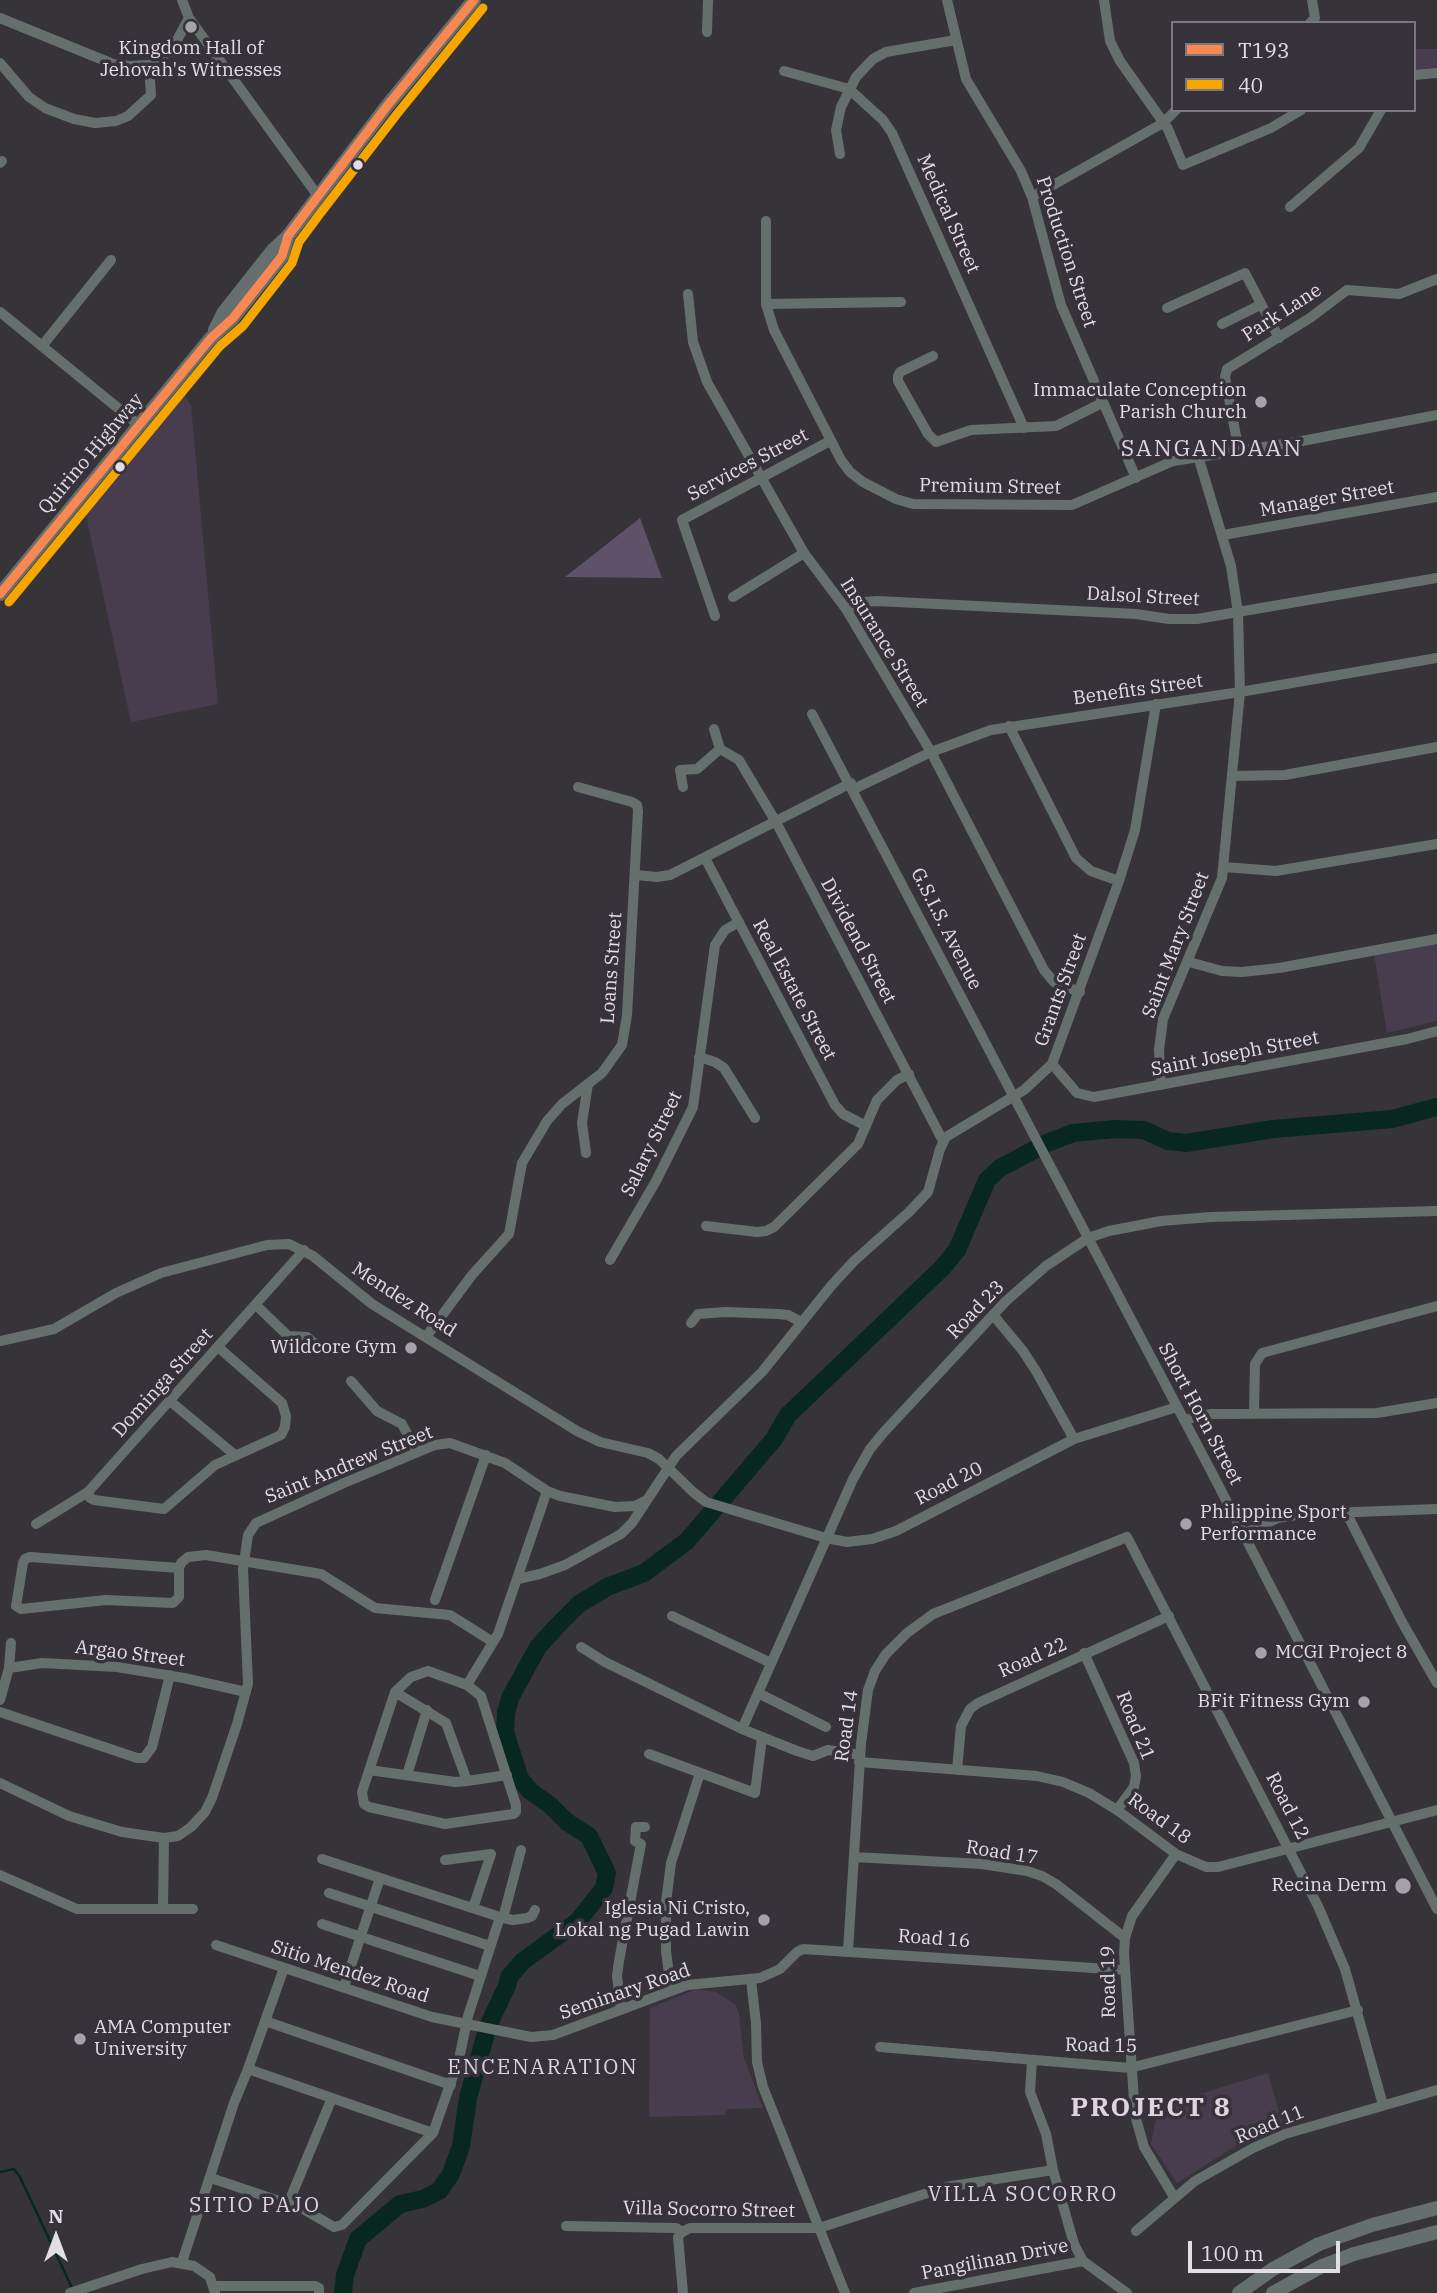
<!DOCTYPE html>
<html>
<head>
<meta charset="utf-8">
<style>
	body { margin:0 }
	#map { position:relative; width:1437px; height:2293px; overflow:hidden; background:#363438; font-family:"IBM Plex Serif",serif }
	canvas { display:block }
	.legend { position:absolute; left:1171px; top:21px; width:245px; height:91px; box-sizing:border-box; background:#37323a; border:2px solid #7b777e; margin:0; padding:9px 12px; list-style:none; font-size:21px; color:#e2dfe4 }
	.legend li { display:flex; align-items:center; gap:14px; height:35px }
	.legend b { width:35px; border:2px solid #7b777e }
	.north { position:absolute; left:21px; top:2202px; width:70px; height:70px; -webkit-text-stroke:5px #37323a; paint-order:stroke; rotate:0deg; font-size:19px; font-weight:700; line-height:28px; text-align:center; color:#e2dfe4 }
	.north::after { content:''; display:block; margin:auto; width:24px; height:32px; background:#e2dfe4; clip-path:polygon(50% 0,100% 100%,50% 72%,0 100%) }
	.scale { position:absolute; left:1188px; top:2241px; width:152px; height:32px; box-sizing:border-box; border:4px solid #e2dfe4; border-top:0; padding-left:9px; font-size:21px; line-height:24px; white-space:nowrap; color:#e2dfe4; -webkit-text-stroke:5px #37323a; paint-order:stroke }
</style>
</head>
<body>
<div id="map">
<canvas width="1437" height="2293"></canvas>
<ul class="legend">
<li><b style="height:9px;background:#f88751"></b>T193</li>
<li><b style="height:9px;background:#f7a600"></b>40</li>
</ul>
<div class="north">N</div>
<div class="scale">100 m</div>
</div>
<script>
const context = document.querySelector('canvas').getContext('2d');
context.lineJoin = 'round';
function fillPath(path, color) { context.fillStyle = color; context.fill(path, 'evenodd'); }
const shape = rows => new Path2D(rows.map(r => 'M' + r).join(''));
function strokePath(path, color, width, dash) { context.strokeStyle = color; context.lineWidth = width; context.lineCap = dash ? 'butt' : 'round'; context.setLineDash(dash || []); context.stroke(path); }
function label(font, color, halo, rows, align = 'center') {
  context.font = font + ' "IBM Plex Serif",serif'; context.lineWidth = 7; context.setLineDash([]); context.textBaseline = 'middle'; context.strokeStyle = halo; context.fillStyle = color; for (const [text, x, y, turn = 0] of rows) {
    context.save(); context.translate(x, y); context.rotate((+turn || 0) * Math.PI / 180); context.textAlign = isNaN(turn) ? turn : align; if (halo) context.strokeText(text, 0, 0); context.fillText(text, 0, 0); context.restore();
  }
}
fillPath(shape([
	[1414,49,1437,49,1437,70,1414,70],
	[183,393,191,405,218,704,131,722,86,516],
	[1437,942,1437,1021,1387,1033,1374,954],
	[696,1989,716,1992,735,2004,739,2014,744,2058,763,2108,727,2109,725,2115,649,2117,650,2008],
	[1268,2073,1284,2129,1236,2146,1177,2183,1151,2144,1158,2107]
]), '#473d4e');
fillPath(shape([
	[640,518,662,578,565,577]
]), '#5f5168');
strokePath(shape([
	[0,2172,14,2169,20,2177,72,2288]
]), '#08271f', 2.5);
strokePath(shape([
	[343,2293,345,2275,358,2239,400,2204,423,2199,439,2191,451,2174,461,2146,468,2098,488,2026,507,1986,509,1977,523,1961,578,1921,604,1888,607,1873,589,1836,567,1822,550,1805,530,1791,520,1779,505,1732,506,1713,510,1698,538,1647,557,1626,579,1604,607,1587,644,1573,687,1541,774,1439,788,1415,942,1268,957,1250,987,1180,1000,1168,1047,1143,1073,1133,1115,1129,1144,1130,1168,1141,1186,1143,1273,1129,1392,1119,1437,1107]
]), '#08271f', 18);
strokePath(shape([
	[182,0,189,18,318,196],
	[947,0,966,79,1021,171,1032,197,1061,305,1136,478],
	[1104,0,1110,41,1120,61,1168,129,1183,165,1271,128,1301,110],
	[0,18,113,64,130,66,149,65,161,59,176,42,189,18],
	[1310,23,1315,18,1312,0],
	[707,32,708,0],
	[0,63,29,97,45,108,74,119,95,123,116,121,128,116,151,95,149,65],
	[784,71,849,89,883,120,892,133,1024,428],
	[1414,75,1437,73],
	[840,154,836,130,841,107,856,77,873,59,886,52,956,40],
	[0,163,2,161],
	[1032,197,1163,123,1176,110],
	[1290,207,1359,148,1381,110],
	[766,221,766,304,774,330,841,460,850,472,863,482,896,499,913,504,1072,505,1173,461,1297,442,1437,415],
	[688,294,693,342,707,382,804,553,846,609,931,752,1044,970,1054,982,1080,992],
	[766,304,901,302],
	[1167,308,1245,273,1279,338],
	[0,312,140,426],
	[1222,324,1260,305],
	[42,346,111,260],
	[933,356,900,372,898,376,898,381,928,434,936,442,971,430,1056,426,1102,403],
	[1239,452,1225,377,1227,369,1310,318,1347,290,1399,294,1437,279],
	[1223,535,1437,497],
	[733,597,804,553],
	[846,609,864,602,877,601,1136,614,1169,619,1197,619,1437,578],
	[715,616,682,520,830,441],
	[812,714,1211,1471,1437,1909],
	[1009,726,1076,858,1091,871,1119,881],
	[720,749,739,760,776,822,943,1141],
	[1233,776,1285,775,1437,747],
	[683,787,680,770,697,769,720,749,714,729],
	[854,789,931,752,991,730,1240,692,1437,658],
	[705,858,835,1105,843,1114,866,1126],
	[1224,867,1276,871,1437,844],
	[636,875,657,877,670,875,851,783],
	[1189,962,1222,971,1242,972,1279,968,1437,939],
	[699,1057,715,1062,724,1068,755,1118],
	[1052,1064,1077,1093,1094,1097,1407,1039,1437,1031],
	[1161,1085,1159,1050,1163,1019,1222,878,1240,692,1238,613,1231,566,1198,456],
	[586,1153,582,1123,588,1084],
	[706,1226,757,1232,766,1231,774,1227,858,1144,877,1100,897,1080,909,1074],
	[610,1260,656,1181,693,1107,715,945,725,930,739,922],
	[256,1305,288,1336,307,1337,322,1350],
	[994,1316,1023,1351,1036,1371,1074,1439],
	[691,1323,698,1314,726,1312,778,1314,788,1315,801,1322],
	[426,1337,472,1275,509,1234,522,1163,547,1121,562,1104,602,1073,622,1045,627,1015,638,811,637,805,632,802,578,787],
	[0,1341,54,1329,116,1293,161,1273,267,1245,289,1244,313,1256,372,1304,577,1431,600,1442,648,1453,659,1459,693,1492,706,1502,826,1538,847,1542,872,1539,896,1531,1074,1439,1177,1407],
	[351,1381,377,1411,402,1424,417,1452],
	[170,1401,235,1455],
	[1254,1413,1255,1364,1262,1353,1437,1306],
	[1184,1420,1210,1414,1377,1413,1437,1403],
	[88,1492,90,1498,94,1500,164,1509,215,1465,281,1435,285,1427,286,1416,282,1403,218,1347],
	[1346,1512,1402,1622,1437,1683],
	[36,1524,88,1492,304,1250],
	[1243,1534,1278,1518,1302,1514,1437,1509],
	[179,1568,30,1557,25,1559,23,1563,16,1606,21,1609,106,1600,173,1603,179,1597,179,1568,181,1563,188,1557,206,1555,321,1574,375,1608,450,1615,493,1642],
	[518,1579,540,1574,565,1565,621,1534,632,1523,676,1456,762,1372,831,1286,854,1261,909,1212,928,1192,940,1149,946,1137,1024,1090,1052,1064,1119,881,1135,830,1156,704],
	[435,1600,486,1455],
	[672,1616,771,1663],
	[581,1647,605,1662,742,1729,797,1751,813,1756,828,1750,860,1755],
	[1084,1653,1134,1763,1136,1776,1134,1787,1117,1810],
	[9,1668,42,1663,117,1667,184,1678,246,1692],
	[428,1671,467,1685,481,1696,516,1805,516,1812,513,1814,445,1824,369,1807,364,1804,362,1792,395,1692,411,1677,428,1671],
	[467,1685,498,1634,547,1491],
	[395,1692,446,1723,467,1781,507,1775],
	[758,1693,826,1727],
	[0,1700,9,1668,11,1643],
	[0,1712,137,1758,144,1758,152,1747,170,1675],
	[742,1729,853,1479,870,1449,884,1432,1006,1301,1046,1266,1088,1238,1109,1231,1161,1221,1211,1217,1437,1211],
	[649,1754,755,1793,762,1738],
	[859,1762,1037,1776,1063,1782,1089,1793,1117,1810,1176,1854,1206,1867,1218,1867,1437,1810],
	[369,1770,455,1782,467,1781],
	[957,1770,961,1726,970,1709,978,1703,1169,1616],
	[407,1775,427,1710],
	[0,1783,69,1816,122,1832,164,1838,178,1836,191,1827,205,1812,212,1798,237,1724,248,1684,243,1569,248,1535,256,1523,344,1483,435,1445,450,1443,505,1463,547,1491,560,1496,615,1507,635,1506,645,1501],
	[854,1857,982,1864,1027,1871,1042,1876,1056,1884,1125,1938],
	[322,1859,503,1918,513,1920,527,1918,532,1916,535,1910],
	[445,1860,491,1854,473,1908],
	[0,1875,77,1909,193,1909],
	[329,1893,490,1946],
	[163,1909,164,1838],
	[503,1918,521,1850],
	[322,1924,480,1976],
	[216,1945,432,2017,531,2037,553,2035,687,1985,760,1978,780,1969,797,1952,803,1949,1124,1970],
	[848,1951,861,1744,868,1690,875,1671,886,1654,907,1633,933,1614,1127,1537,1318,1906,1345,1969,1383,2105],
	[751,1980,756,2023,757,2062,763,2087,845,2293],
	[344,1987,380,1878],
	[671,1990,666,1951,666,1902,671,1863,700,1773],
	[621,2010,617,1976,619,1961,641,1844,635,1841,636,1827,645,1827],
	[265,2021,451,2085],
	[880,2047,1130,2068,1358,2010],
	[1032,2061,1030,2092,1046,2134,1053,2170,1074,2244,1083,2261,1127,2293],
	[248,2069,433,2133],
	[211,2178,303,2209,334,2227,342,2225,433,2133,459,2059,468,2016,500,1917],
	[1174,2197,1144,2147,1135,2115,1124,1953,1125,1938,1132,1916,1176,1854],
	[288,2204,332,2098],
	[566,2226,676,2228,682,2232,690,2228,819,2228,946,2187,1053,2170],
	[1136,2231,1195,2181,1253,2148,1285,2134,1437,2090],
	[682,2232,678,2237,683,2293],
	[182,2262,234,2103,248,2069,284,1968],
	[214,2286,315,2286,319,2288,319,2293],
	[70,2293,142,2269,172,2262,194,2266,210,2277,215,2293],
	[914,2293,1083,2261]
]), '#65706d', 10);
strokePath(shape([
	[215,330,224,312,273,250,288,236,387,106,474,0],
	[0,594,211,338,233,318,282,256,288,236],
	[1239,2293,1273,2269,1319,2244,1372,2225,1437,2208],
	[1273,2293,1322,2266,1354,2254,1437,2232]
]), '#65706e', 14);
strokePath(shape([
	[0,594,211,338,233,318,282,256,288,236,309,208,387,106,474,0]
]), '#f88751', 9);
strokePath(shape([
	[9,602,220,346,243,326,292,263,299,242,319,215,397,114,483,8]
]), '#f7a600', 9);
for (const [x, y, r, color] of [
	[191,27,7,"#a6a3a8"],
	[358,165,6,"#e2dfe4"],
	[1261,402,7,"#a6a3a8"],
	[120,467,6,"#e2dfe4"],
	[411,1348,7,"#a6a3a8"],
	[1186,1524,7,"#a6a3a8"],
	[1261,1653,7,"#a6a3a8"],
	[1364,1702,7,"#a6a3a8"],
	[1403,1886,9,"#a6a3a8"],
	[764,1920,7,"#a6a3a8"],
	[80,2039,7,"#a6a3a8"]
]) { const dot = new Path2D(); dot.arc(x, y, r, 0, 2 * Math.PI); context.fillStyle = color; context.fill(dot); strokePath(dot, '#37323a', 2.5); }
label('19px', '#e2dfe4', '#37323a', [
	["Kingdom Hall of",191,49,"center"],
	["Jehovah's Witnesses",191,71,"center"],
	["Immaculate Conception",1247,391],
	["Parish Church",1247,413],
	["Wildcore Gym",397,1348],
	["Philippine Sport",1200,1513,"left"],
	["Performance",1200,1535,"left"],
	["MCGI Project 8",1275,1653,"left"],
	["BFit Fitness Gym",1350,1702],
	["Recina Derm",1387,1886],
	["Iglesia Ni Cristo,",750,1909],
	["Lokal ng Pugad Lawin",750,1931],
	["AMA Computer",94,2028,"left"],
	["University",94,2050,"left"]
], 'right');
label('19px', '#e2dfe4', '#37323a', [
	["Medical Street",948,214,66],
	["Production Street",1066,252,72],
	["Park Lane",1282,313,-33],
	["Quirino Highway",91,454,-50],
	["Services Street",748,465,-28],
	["Premium Street",990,487,1],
	["Manager Street",1327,499,-10],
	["Dalsol Street",1143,597,3],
	["Insurance Street",884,643,58],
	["Benefits Street",1138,690,-8],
	["G.S.I.S. Avenue",946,929,63],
	["Dividend Street",858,941,62],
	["Saint Mary Street",1176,945,-69],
	["Loans Street",612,968,-86],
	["Real Estate Street",794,990,62],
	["Grants Street",1061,990,-70],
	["Saint Joseph Street",1235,1054,-11],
	["Salary Street",652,1144,-64],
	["Mendez Road",404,1300,33],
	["Road 23",976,1310,-46],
	["Dominga Street",163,1383,-48],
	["Short Horn Street",1200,1414,62],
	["Saint Andrew Street",349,1465,-22],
	["Road 20",949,1484,-27],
	["Argao Street",130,1654,7],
	["Road 22",1033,1658,-24],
	["Road 14",847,1726,-82],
	["Road 21",1135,1726,68],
	["Road 12",1287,1806,63],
	["Road 18",1159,1819,36],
	["Road 17",1002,1853,9],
	["Road 16",934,1939,4],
	["Sitio Mendez Road",350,1972,18],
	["Road 19",1109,1982,-91],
	["Seminary Road",625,1992,-19],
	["Road 15",1101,2046,1],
	["Road 11",1270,2125,-22],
	["Villa Socorro Street",709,2210,1],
	["Pangilinan Drive",995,2260,-11]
]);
context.letterSpacing = '2px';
label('21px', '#dcd5e0', '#37323a', [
	["ENCENARATION",543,2068],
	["VILLA SOCORRO",1023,2195],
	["SITIO PAJO",255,2206]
]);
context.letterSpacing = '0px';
context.letterSpacing = '2px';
label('23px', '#dcd5e0', '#37323a', [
	["SANGANDAAN",1212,449]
]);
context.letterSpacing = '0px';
context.letterSpacing = '2px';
label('bold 26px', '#dcd5e0', '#37323a', [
	["PROJECT 8",1151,2108]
]);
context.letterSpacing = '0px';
</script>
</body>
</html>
